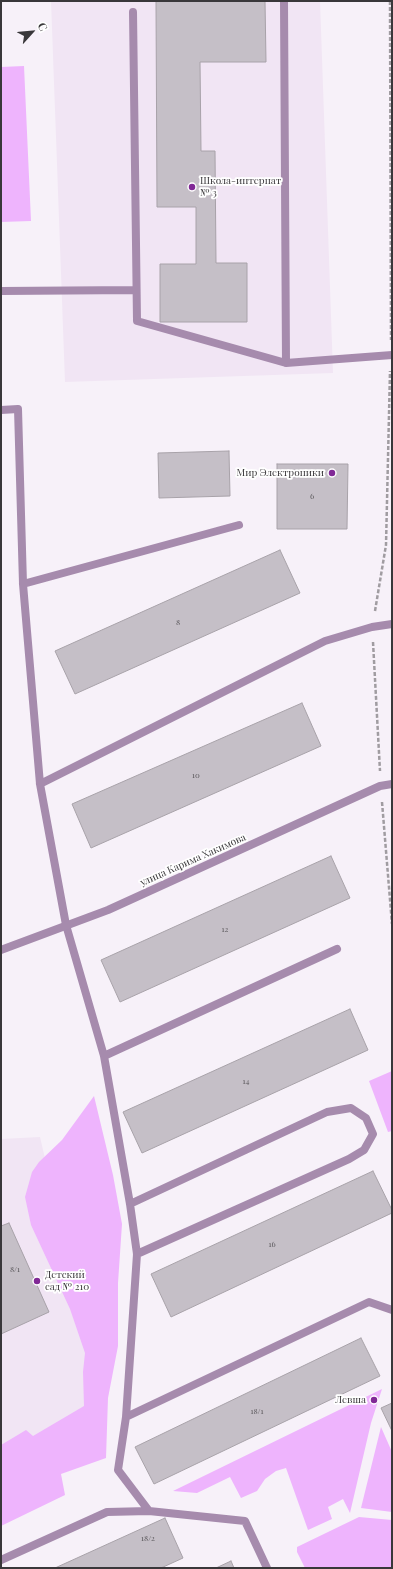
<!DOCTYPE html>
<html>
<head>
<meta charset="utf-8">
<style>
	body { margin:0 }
	#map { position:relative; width:393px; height:1569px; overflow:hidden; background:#f7f1f9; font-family:"Playfair Display",serif }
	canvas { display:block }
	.frame { position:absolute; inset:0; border:2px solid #39373a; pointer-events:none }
	.north { position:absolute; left:12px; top:12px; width:40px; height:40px; -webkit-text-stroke:3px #fff; paint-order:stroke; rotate:63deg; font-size:11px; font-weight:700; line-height:16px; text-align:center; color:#39373a }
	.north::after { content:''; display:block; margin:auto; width:14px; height:18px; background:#39373a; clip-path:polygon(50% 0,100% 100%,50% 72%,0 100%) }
</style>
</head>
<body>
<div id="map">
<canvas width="393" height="1569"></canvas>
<div class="frame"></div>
<div class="north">С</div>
</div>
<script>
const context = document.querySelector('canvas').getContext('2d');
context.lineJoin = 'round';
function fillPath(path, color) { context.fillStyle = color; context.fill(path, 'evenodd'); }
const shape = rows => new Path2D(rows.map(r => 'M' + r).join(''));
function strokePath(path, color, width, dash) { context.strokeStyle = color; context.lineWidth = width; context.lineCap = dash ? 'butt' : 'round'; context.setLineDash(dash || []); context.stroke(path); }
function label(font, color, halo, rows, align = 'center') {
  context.font = font + ' "Playfair Display",serif'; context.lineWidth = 3.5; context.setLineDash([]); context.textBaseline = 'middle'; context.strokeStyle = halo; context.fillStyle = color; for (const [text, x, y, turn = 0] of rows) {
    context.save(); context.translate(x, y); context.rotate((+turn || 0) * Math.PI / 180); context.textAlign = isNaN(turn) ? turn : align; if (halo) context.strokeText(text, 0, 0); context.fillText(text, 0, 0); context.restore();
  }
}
fillPath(shape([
	[51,1,320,1,333,373,65,382],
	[40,1137,107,1423,1,1479,1,1139]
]), '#f1e5f4');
fillPath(shape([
	[24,66,31,221,1,222,1,67],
	[392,1071,392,1131,388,1132,369,1081],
	[94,1096,113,1175,122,1224,118,1283,118,1346,108,1398,106,1458,61,1474,65,1495,1,1526,1,1445,26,1430,33,1436,84,1406,83,1372,85,1353,70,1309,31,1225,25,1197,32,1172,39,1162,62,1140],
	[382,1389,371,1423,350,1513,343,1499,328,1507,332,1519,308,1530,286,1468,276,1471,265,1479,257,1491,241,1498,230,1477,197,1493,173,1491],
	[381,1427,392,1452,392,1512,361,1508],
	[359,1517,392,1520,392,1568,305,1568,297,1552,297,1547]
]), '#eeb4fd');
const building = shape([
	[156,1,265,1,266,62,200,62,201,151,215,151,216,263,247,263,247,322,160,322,160,264,196,264,196,207,157,207,156,1],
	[229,451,230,496,159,498,158,453,229,451],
	[277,464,348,464,347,529,277,529,277,464],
	[280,550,300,593,75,694,55,651,280,550],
	[302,703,321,746,91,848,72,804,302,703],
	[331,856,350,898,120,1002,101,960,331,856],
	[350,1009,368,1050,142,1153,123,1112,350,1009],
	[373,1171,392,1210,392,1213,171,1317,151,1274,373,1171],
	[9,1223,49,1312,1,1334,1,1226,9,1223],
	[361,1338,380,1376,154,1484,135,1447,361,1338],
	[392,1403,392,1431,381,1408,392,1403],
	[165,1518,183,1558,161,1568,55,1568,165,1518],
	[231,1561,234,1568,216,1568,231,1561]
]);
fillPath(building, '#c5bfc7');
strokePath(building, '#a8a2a9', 1);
strokePath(shape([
	[390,1,391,340],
	[375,611,386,545,390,371],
	[373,642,380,771],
	[382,802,392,924]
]), '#a09ca1', 2.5, [4, 2]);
strokePath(shape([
	[284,1,286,363],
	[133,12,137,321,286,363,392,355],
	[1,291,136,290],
	[1,410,18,409,23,584,40,784,66,925,104,1056,130,1204,137,1254,126,1417,369,1302,392,1310],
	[23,584,239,525],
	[40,784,325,641,372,627,392,624],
	[104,1056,337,949],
	[130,1204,327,1112,351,1108,366,1118,373,1134,364,1150,349,1159,137,1254],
	[126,1417,118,1470,149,1511],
	[1,1560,107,1512,149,1511,245,1521,267,1568]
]), '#a68bad', 8);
strokePath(shape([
	[1,950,108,910,380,786,392,784]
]), '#a68bad', 8);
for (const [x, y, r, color] of [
	[192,187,4,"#812896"],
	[332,473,4,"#812896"],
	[37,1281,4,"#812896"],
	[374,1400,4,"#812896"]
]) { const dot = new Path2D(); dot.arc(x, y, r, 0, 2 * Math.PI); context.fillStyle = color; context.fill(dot); strokePath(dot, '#fff', 1.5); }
label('8px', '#5c595d', null, [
	["6",312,496],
	["8",178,622],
	["10",196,775],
	["12",225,929],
	["14",246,1081],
	["16",272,1244],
	["8/1",15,1269],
	["18/1",257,1411],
	["18/2",148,1538]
]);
label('10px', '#39373a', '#fff', [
	["Школа-интернат",200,181],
	["№ 3",200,193],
	["Мир Электроники",324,473,"right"],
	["Детский",45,1275],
	["сад № 210",45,1287],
	["Левша",366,1400,"right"]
], 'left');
label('10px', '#39373a', '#fff', [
	["улица Карима Хакимова",193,860,-24]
]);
</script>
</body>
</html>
